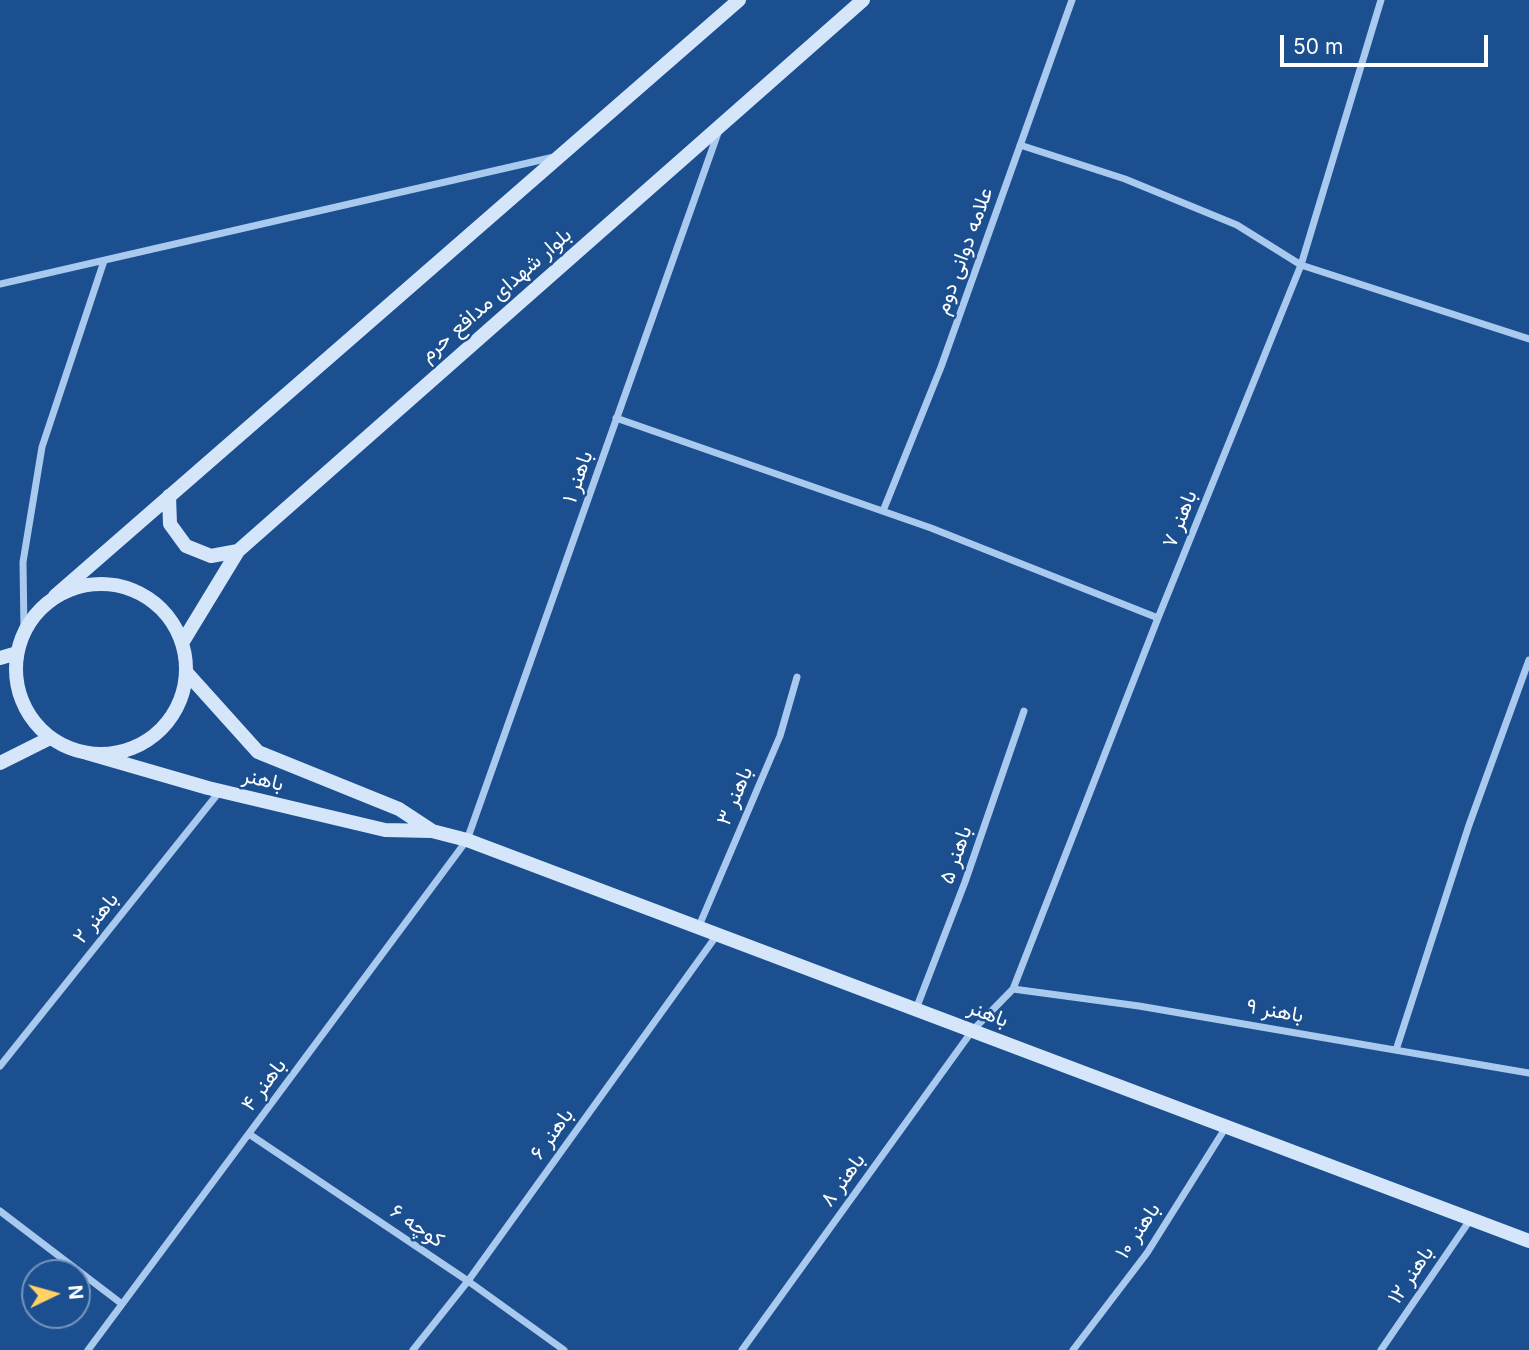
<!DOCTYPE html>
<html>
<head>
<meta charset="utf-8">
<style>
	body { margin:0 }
	#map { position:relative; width:1529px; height:1350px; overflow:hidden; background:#1b4f8f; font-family:Inter,sans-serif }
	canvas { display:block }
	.north { position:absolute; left:21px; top:1259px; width:70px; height:70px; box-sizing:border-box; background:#1b4f8f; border:2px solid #7695bc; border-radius:50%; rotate:85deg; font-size:19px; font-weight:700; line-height:28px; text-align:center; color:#fff }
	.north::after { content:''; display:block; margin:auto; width:24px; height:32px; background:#ffd166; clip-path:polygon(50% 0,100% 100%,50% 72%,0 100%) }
	.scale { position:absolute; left:1280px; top:35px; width:208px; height:32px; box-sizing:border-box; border:4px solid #fff; border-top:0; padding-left:9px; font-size:21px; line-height:24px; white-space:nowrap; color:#fff; -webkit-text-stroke:5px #1b4f8f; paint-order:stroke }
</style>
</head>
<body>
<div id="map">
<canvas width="1529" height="1350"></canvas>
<div class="north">N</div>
<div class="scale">50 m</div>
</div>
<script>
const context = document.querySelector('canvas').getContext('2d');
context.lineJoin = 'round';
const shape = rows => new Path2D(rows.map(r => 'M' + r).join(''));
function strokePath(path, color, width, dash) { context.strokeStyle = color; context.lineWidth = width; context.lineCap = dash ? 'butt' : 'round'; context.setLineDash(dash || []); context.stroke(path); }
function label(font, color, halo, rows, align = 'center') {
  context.font = font + ' Inter,Vazirmatn,sans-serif'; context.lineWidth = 5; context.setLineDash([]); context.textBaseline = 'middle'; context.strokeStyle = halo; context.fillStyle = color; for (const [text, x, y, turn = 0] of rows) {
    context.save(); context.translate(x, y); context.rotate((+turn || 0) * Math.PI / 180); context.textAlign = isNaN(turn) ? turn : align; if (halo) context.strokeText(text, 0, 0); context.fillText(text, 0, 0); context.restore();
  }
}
strokePath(shape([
	[1020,145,1125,179,1237,225,1301,265,1529,339],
	[0,284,554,157],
	[616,418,931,528,1158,618],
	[883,511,941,367,1072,0],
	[24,631,23,562,42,447,104,261],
	[699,926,780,736,797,677],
	[1013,989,1139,1006,1529,1073],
	[916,1009,965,882,1024,711],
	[1396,1050,1469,825,1529,660],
	[0,1066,220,791],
	[249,1134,468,1281,564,1350],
	[0,1211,122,1304],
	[88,1350,467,840,719,130],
	[413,1350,468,1281,717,935],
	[742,1350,972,1031,1013,989,1158,618,1301,265,1381,0],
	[1073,1350,1147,1253,1226,1127],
	[1381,1350,1470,1220]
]), '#a9c9ee', 7);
strokePath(shape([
	[169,496,170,524,186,546,211,556,238,551],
	'16 669a85 85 0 1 1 170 0a85 85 0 1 1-170 0Z',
	[55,596,739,0],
	[182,643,238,551,863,0],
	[0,658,17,653],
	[186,672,258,752,399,809,431,830],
	[87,753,208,788,385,830,432,831,467,840,1529,1241],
	[0,763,50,738]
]), '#d6e6fa', 14);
label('21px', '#fff', '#1b4f8f', [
	["علامه دوانی دوم",964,251,-70],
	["بلوار شهدای مدافع حرم",496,295,-41],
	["باهنر ۱",578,477,-71],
	["باهنر ۷",1180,519,-68],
	["باهنر",263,780,13],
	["باهنر ۳",735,796,-67],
	["باهنر ۵",956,855,-71],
	["باهنر ۲",96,918,-51],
	["باهنر ۹",1275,1011,10],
	["باهنر",988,1014,21],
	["باهنر ۴",264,1085,-53],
	["باهنر ۶",552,1134,-54],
	["باهنر ۸",843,1180,-54],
	["کوچه ۶",417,1226,34],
	["باهنر ۱۰",1138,1231,-56],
	["باهنر ۱۲",1411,1275,-56]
]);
</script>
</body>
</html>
